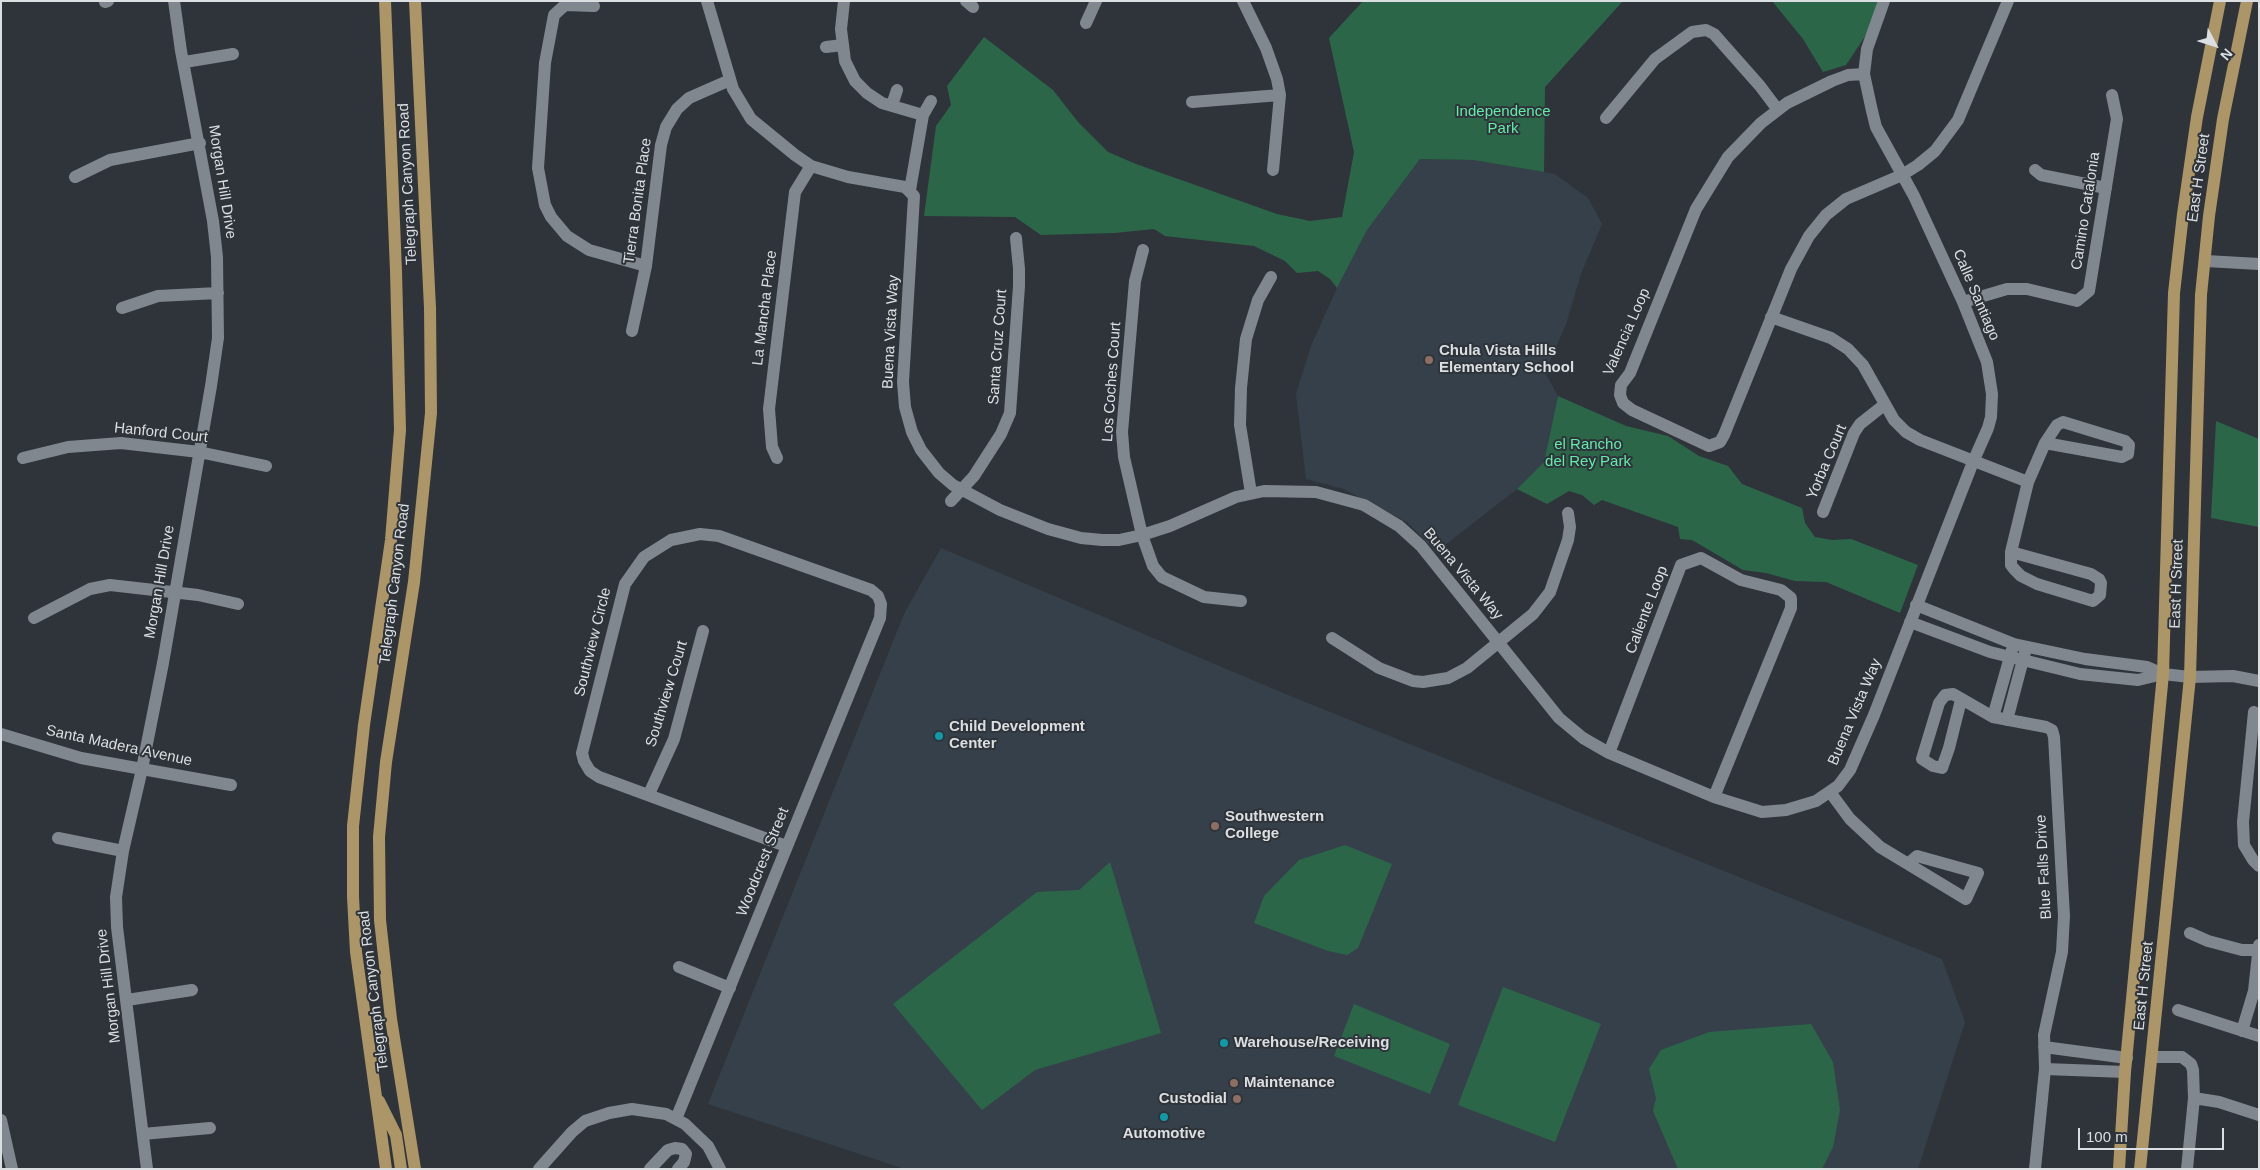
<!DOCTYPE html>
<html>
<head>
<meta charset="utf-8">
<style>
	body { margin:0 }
	#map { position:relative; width:2260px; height:1170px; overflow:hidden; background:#2f343a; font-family:Arial,sans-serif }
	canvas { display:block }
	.frame { position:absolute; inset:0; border:2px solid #dbdfe2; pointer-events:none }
	.north { position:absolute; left:2190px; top:20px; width:50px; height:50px; -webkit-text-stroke:4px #2f343a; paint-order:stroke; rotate:130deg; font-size:14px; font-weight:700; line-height:20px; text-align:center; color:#dbdfe2 }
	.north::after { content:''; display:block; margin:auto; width:18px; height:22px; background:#dbdfe2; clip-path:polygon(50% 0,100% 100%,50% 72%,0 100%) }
	.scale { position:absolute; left:2078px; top:1128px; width:146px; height:22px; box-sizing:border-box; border:2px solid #dbdfe2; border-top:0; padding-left:6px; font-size:15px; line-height:18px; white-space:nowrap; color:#dbdfe2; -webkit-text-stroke:4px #2f343a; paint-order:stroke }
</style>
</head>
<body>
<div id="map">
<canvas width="2260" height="1170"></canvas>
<div class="frame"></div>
<div class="north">N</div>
<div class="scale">100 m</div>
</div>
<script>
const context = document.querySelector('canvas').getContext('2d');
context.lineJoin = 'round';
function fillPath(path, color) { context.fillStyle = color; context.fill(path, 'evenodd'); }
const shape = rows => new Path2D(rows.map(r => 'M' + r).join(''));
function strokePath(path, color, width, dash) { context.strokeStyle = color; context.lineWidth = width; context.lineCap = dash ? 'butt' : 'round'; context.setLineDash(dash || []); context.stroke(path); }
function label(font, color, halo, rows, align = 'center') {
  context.font = font + ' Arial,sans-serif'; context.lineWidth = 4; context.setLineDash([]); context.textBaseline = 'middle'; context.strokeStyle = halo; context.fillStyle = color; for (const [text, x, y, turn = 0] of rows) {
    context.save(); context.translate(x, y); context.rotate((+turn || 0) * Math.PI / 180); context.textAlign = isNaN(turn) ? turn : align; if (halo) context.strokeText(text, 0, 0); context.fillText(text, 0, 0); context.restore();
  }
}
fillPath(shape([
	[1420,159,1473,160,1555,174,1588,198,1602,224,1581,274,1566,324,1545,373,1558,396,1544,462,1517,489,1436,552,1407,522,1344,489,1306,479,1296,394,1311,346,1337,288,1367,230],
	[941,548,1283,693,1942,959,1965,1022,1918,1169,905,1169,708,1104,904,614]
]), '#36404a');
fillPath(shape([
	[1363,1,1623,1,1545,87,1544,172,1473,160,1420,159,1367,230,1337,288,1330,279,1318,271,1297,273,1285,261,1254,246,1165,236,1154,229,1115,233,1041,235,1015,217,924,216,936,126,951,105,947,86,984,37,1053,90,1078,122,1108,152,1136,164,1277,214,1310,221,1342,217,1354,152,1329,38],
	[1772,1,1880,1,1868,32,1846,65,1823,72,1803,39],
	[1558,396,1626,426,1668,436,1699,456,1728,466,1742,484,1802,508,1805,523,1815,537,1832,540,1851,539,1918,565,1900,613,1826,582,1795,581,1766,573,1743,570,1692,540,1680,539,1678,527,1602,500,1594,505,1582,495,1569,491,1547,504,1517,489,1544,462],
	[2216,421,2259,439,2259,527,2211,518],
	[1345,845,1392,864,1358,948,1347,955,1328,951,1254,923,1264,896,1299,860],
	[1110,862,1161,1033,1035,1070,982,1110,893,1004,1037,892,1079,890],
	[1503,987,1601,1024,1555,1142,1458,1105],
	[1354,1004,1450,1044,1430,1094,1334,1056],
	[1811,1024,1833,1062,1840,1110,1833,1147,1822,1169,1678,1169,1653,1111,1656,1098,1649,1069,1661,1050,1709,1032]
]), '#2c6649');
strokePath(shape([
	[707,1,733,89,751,119,795,155,811,166,848,177,905,187,914,196,903,382,905,407,912,432,921,450,939,473,953,485,1000,510,1048,529,1081,538,1102,540,1119,540,1142,535,1170,526,1236,497,1264,491,1316,492,1364,505,1399,526,1421,546,1559,718,1583,738,1609,753,1714,797,1762,812,1786,810,1816,801,1838,786,1850,770,1874,715,1973,462,1988,428,1991,417,1992,394,1987,362,1963,302,1914,196,1876,127,1872,111,1864,74,1867,49,1884,1],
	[844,1,841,29,845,61,855,81,867,93,882,103,923,115],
	[966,1,973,7],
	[1243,1,1266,48,1277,79,1280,95,1273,170],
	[105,2,108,1],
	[594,6,565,5,554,15,545,63,538,168,545,205,551,217,567,236,589,250,646,266],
	[1086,23,1096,1],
	[826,47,843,45],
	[185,62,233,54],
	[1864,74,1848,75,1832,81,1787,103,1761,123,1728,157,1696,209,1630,373,1621,385,1620,395,1623,403,1632,410,1709,446,1720,442,1724,435,1791,269,1809,236,1826,215,1846,199,1902,175,1918,165,1935,151,1958,120,2008,1],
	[1192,102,1280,95],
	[892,105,897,90],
	[1606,118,1655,59,1692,32,1706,30,1714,34,1760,86,1778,110],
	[2035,170,2041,175,2106,188],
	[75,177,110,160,200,143],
	[910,190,923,115,931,101],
	[1143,250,1135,281,1122,432,1124,457,1142,535,1153,566,1162,577,1204,597,1241,601],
	[2206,261,2259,264],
	[1963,302,2007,289,2027,289,2077,301,2089,291,2117,119,2112,95],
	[122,308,158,296,218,293],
	[1771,317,1831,338,1848,349,1863,365,1894,420,1906,432,1920,440,2028,482],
	[632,331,646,266,661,145,666,127,677,109,689,98,730,80],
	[23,458,68,447,121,443,199,452,266,466],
	[777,458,772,447,769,409,795,192,811,166],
	[1251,493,1240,425,1241,388,1246,339,1258,300,1271,277],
	[951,501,974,476,1001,434,1010,413,1019,286,1019,269,1016,238],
	[1823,512,1854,433,1860,424,1884,405],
	[2011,552,2091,574,2099,579,2101,583,2100,595,2093,601,2037,584,2021,576,2014,569,2011,565,2011,552,2028,482,2045,443,2057,425,2063,422,2125,441,2129,445,2128,454,2122,457,2045,443],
	[1916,605,2014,644,2085,659,2147,667,2163,674,2190,677,2233,676,2259,681],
	[34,618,90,589,110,585,198,595,238,604],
	[1910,622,1990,652,2080,674,2138,680,2163,674],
	[1332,638,1379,668,1413,681,1423,682,1448,678,1467,668,1533,614,1550,592,1568,540,1570,527,1568,513],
	[1961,700,1949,748,1942,768,1933,766,1922,759,1939,703,1945,695,1953,694,1993,717,2046,727,2052,730,2054,737,2064,916,2062,952,2044,1035,2045,1069,2035,1169],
	[2254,712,2243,822,2244,845,2253,860,2259,866],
	[1993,717,2012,650],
	[2007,720,2025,652],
	[1,734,81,758,231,785],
	[1609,753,1681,565,1701,558,1741,580,1781,590,1791,598,1791,608,1714,797],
	[1830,792,1850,819,1880,847,1966,899,1978,873,1917,856,1908,864],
	[649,794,674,739,703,631],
	[58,838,123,851],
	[2190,933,2208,941,2242,950,2258,950],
	[679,967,730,988],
	[127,1000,192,990],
	[2178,1010,2259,1036],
	[2242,1031,2254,991,2259,945],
	[2044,1047,2127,1058],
	[2153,1057,2182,1057,2191,1064,2193,1070,2194,1098,2187,1169],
	[2045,1069,2125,1072],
	[2194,1098,2219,1102,2259,1115],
	[676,1119,880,618,881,604,878,596,871,590,719,536,700,534,671,540,644,557,625,584,582,753,584,761,590,771,599,777,786,846],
	[1,1120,12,1169],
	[143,1134,210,1128],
	[147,1169,117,927,116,897,123,851,142,769,163,663,211,386,218,338,217,257,213,221,181,51,174,1],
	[539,1169,572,1132,585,1121,609,1113,632,1109,666,1114,685,1124,708,1146,720,1169],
	[650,1169,668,1150,675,1148,682,1149,686,1154,684,1162,678,1169]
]), '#81878e', 12);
strokePath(shape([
	[385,1,396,271,400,430,391,540,364,725,353,826,353,897,356,952,386,1169],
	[415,1,430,308,431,413,414,582,386,762,379,837,380,920,391,1019,415,1169],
	[379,1101,396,1135,401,1169],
	[2119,1169,2125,1072,2163,674,2174,293,2183,214,2197,117,2220,1],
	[2140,1169,2190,677,2201,295,2209,216,2223,119,2247,1]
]), '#ac9567', 12);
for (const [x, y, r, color] of [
	[1429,360,5,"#8d6e63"],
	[939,736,5,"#0f9aa8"],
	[1215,826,5,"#8d6e63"],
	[1224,1043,5,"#0f9aa8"],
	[1234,1083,5,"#8d6e63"],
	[1237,1099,5,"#8d6e63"],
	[1164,1117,5,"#0f9aa8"]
]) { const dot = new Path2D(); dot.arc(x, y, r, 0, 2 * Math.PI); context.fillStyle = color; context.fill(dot); strokePath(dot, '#2f343a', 2); }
label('15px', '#61eca9', '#2f343a', [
	["Independence",1503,112],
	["Park",1503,129],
	["el Rancho",1588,445],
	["del Rey Park",1588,462]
]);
label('15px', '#dbdfe2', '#2f343a', [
	["East H Street",2199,178,-82],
	["Morgan Hill Drive",222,182,81],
	["Telegraph Canyon Road",408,184,-93],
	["Tierra Bonita Place",638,201,-82],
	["Camino Catalonia",2086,211,-81],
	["Calle Santiago",1976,295,67],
	["La Mancha Place",765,308,-83],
	["Buena Vista Way",891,332,-87],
	["Valencia Loop",1627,332,-66],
	["Santa Cruz Court",998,347,-86],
	["Los Coches Court",1112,382,-86],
	["Hanford Court",161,433,6],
	["Yorba Court",1827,462,-67],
	["Buena Vista Way",1463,574,50],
	["Morgan Hill Drive",160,582,-80],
	["Telegraph Canyon Road",395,584,-83],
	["East H Street",2177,584,-88],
	["Caliente Loop",1647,610,-69],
	["Southview Circle",593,642,-76],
	["Southview Court",667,694,-73],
	["Buena Vista Way",1855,712,-67],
	["Santa Madera Avenue",119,746,12],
	["Woodcrest Street",763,862,-68],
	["Blue Falls Drive",2044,867,-93],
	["Morgan Hill Drive",109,986,-97],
	["East H Street",2144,986,-84],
	["Telegraph Canyon Road",374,991,-97]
]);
label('bold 15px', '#dbdfe2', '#2f343a', [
	["Chula Vista Hills",1439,351],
	["Elementary School",1439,368],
	["Child Development",949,727],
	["Center",949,744],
	["Southwestern",1225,817],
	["College",1225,834],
	["Warehouse/Receiving",1234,1043],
	["Maintenance",1244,1083],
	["Custodial",1227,1099,"right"],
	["Automotive",1164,1134,"center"]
], 'left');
</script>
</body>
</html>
